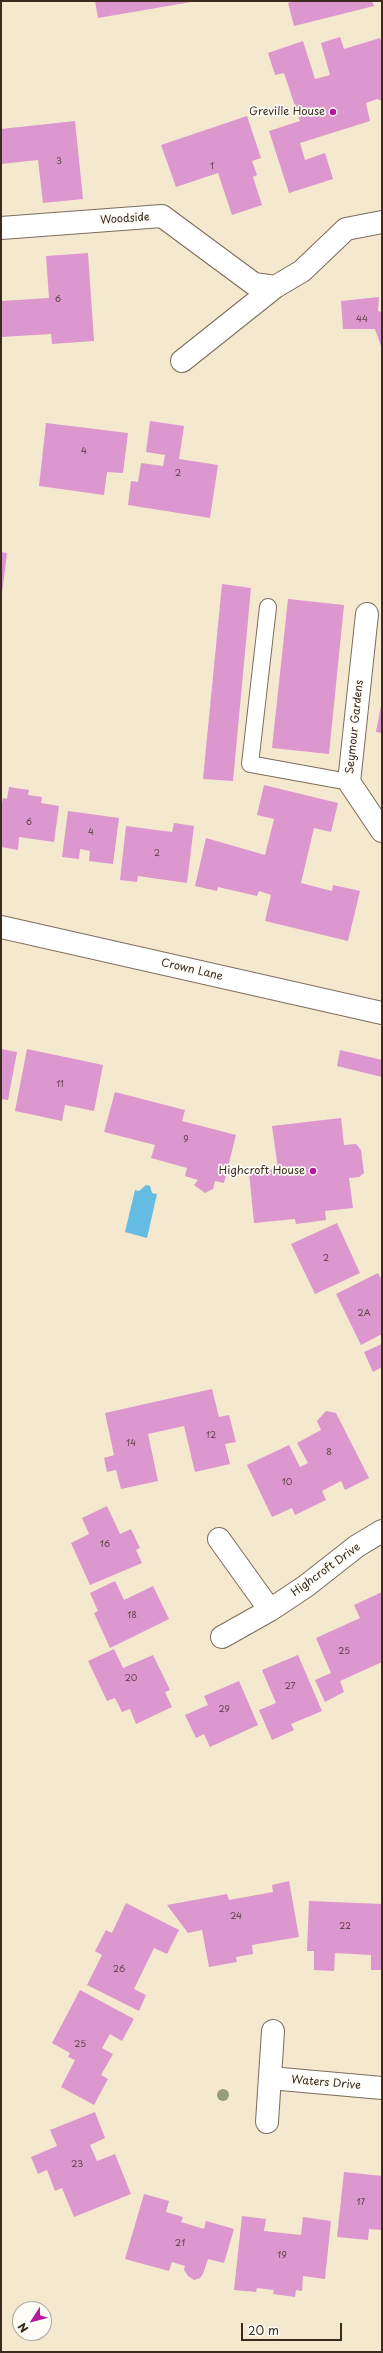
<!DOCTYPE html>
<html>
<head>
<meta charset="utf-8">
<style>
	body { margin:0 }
	#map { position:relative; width:383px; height:2353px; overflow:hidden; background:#f4e8cf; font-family:"Playpen Sans",sans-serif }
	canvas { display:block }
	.frame { position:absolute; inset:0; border:2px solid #3b2a1e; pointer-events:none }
	.north { position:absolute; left:12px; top:2301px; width:40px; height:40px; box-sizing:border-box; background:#fdfcf7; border:1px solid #afa8a0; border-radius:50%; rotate:234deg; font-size:11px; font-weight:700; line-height:16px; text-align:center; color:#3b2a1e }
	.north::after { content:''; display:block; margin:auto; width:14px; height:18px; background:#b5179e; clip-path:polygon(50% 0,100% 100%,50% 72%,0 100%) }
	.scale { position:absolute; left:241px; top:2323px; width:101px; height:18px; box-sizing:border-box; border:2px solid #3b2a1e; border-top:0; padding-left:5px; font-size:12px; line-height:14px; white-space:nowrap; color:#3b2a1e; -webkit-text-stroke:3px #fdfcf7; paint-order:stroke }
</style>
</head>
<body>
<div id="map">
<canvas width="383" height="2353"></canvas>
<div class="frame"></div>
<div class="north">N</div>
<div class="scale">20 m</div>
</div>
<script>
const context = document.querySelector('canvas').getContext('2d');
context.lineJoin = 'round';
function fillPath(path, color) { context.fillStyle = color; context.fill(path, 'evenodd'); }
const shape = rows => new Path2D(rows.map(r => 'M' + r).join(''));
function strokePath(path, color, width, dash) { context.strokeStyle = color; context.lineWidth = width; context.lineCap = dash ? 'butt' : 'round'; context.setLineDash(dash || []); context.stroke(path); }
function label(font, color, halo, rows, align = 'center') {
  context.font = font + ' "Playpen Sans",sans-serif'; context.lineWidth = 3.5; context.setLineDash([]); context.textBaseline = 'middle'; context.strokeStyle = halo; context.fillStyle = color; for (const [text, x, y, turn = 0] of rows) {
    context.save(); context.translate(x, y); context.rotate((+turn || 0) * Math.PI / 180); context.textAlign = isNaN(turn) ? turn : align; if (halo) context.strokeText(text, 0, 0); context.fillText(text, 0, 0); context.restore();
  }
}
fillPath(shape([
	[146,1185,150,1186,152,1193,157,1194,147,1238,125,1232,135,1190,139,1191]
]), '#65bce2');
fillPath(shape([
	[95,1,191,1,191,2,98,18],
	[294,1,372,1,374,6,294,26,288,3],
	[340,37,344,49,380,38,382,44,382,101,377,99,366,103,370,121,300,143,305,160,325,153,333,179,289,193,269,131,300,121,284,73,275,75,268,53,303,41,315,79,330,75,321,43],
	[247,116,261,158,252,161,257,175,253,177,262,205,232,215,218,173,176,187,161,145],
	[75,121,83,199,43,203,38,160,1,164,1,129],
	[88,253,94,341,52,344,51,334,1,337,1,301,49,298,46,256],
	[379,297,378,311,382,312,382,349,375,329,343,329,341,301],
	[150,421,184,426,179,459,218,465,210,518,128,505,131,481,138,482,141,463,163,466,165,455,146,452],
	[46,423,128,433,123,473,107,472,104,495,39,486],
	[1,552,7,553,2,593,1,593],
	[222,584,251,588,233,781,203,779],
	[288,599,344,605,329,754,272,748],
	[381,706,382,706,382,733,376,732],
	[264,785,338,803,331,832,314,828,301,883,332,891,333,885,360,891,348,941,265,921,271,895,259,891,257,896,218,887,217,891,195,886,206,838,265,855,274,819,257,815],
	[9,787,29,790,28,795,42,797,41,803,59,806,54,842,19,837,18,850,1,847,1,809,3,798,7,799],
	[68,811,119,818,113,864,89,861,90,851,80,849,79,859,62,857],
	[174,823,194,826,187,883,138,876,137,882,120,880,126,826,172,832],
	[1,1049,17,1052,8,1100,1,1099],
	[27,1049,103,1065,94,1111,65,1105,62,1121,15,1111],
	[340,1050,382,1060,382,1077,337,1066],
	[115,1092,185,1110,182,1121,236,1135,224,1183,215,1181,213,1189,205,1193,194,1185,198,1180,185,1176,187,1168,151,1158,155,1145,104,1132],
	[341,1118,344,1145,356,1144,361,1150,364,1173,359,1177,349,1178,353,1208,325,1211,326,1220,296,1224,295,1219,254,1223,249,1172,278,1169,272,1126],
	[337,1223,360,1273,315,1294,291,1244],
	[378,1273,382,1280,382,1334,361,1345,336,1294],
	[382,1344,382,1367,373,1372,364,1352],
	[212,1389,219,1417,229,1415,236,1442,225,1444,230,1464,195,1472,184,1426,148,1434,158,1481,121,1489,116,1470,107,1472,104,1458,114,1455,105,1413],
	[326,1411,336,1413,369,1478,345,1490,341,1481,322,1491,326,1500,295,1515,292,1508,272,1517,247,1465,289,1445,300,1467,308,1463,297,1443,321,1430,317,1421],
	[107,1506,120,1534,131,1529,140,1548,136,1550,142,1563,90,1585,71,1543,89,1534,82,1518],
	[115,1581,124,1600,153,1586,169,1619,110,1648,94,1613,98,1611,90,1593],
	[382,1592,382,1662,340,1681,344,1692,325,1702,315,1680,331,1673,316,1638,360,1618,354,1605],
	[114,1649,123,1668,153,1655,170,1690,165,1692,172,1707,136,1724,130,1709,122,1712,115,1698,107,1701,88,1661],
	[298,1655,322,1711,291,1724,294,1730,272,1740,259,1710,276,1703,262,1670],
	[239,1681,258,1725,210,1747,204,1734,196,1738,185,1715,208,1705,204,1696],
	[289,1881,299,1937,252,1945,253,1954,236,1957,237,1962,209,1967,202,1930,188,1933,167,1905,227,1894,229,1900,273,1892,272,1885],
	[309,1901,382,1904,382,1970,371,1970,371,1955,335,1953,334,1971,314,1970,314,1951,307,1951],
	[126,1903,179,1930,167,1954,154,1948,134,1989,146,1995,139,2011,87,1985,102,1955,95,1951,106,1930,112,1933],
	[80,1990,134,2019,122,2041,110,2034,102,2048,113,2054,101,2075,108,2079,94,2105,61,2087,75,2060,68,2057,70,2053,52,2043],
	[95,2112,105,2138,90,2145,97,2161,115,2154,131,2194,74,2217,62,2188,55,2191,47,2170,38,2174,31,2157,57,2146,50,2130],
	[344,2172,382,2176,382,2230,369,2229,368,2240,337,2237],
	[144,2194,169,2201,166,2212,183,2217,181,2222,204,2229,206,2221,234,2229,224,2263,208,2259,203,2274,200,2278,194,2280,188,2276,184,2270,185,2266,172,2262,169,2271,125,2259],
	[242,2216,266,2219,264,2231,301,2235,303,2217,331,2221,325,2279,303,2276,302,2291,296,2290,295,2297,273,2294,274,2290,257,2288,256,2292,234,2290]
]), '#dc97ce');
const service = shape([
	[268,607,250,764,349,782]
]);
const minor = shape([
	[1,228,162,216,254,284,275,287,302,271,346,229,382,222],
	[182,361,275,287],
	[367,614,349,782,382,831],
	[1,927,382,1013],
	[219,1539,270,1610],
	[222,1637,270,1610,306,1586,357,1546,382,1531],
	[270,2078,382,2088],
	[267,2122,273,2031]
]);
strokePath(service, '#7c6c5c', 18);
strokePath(minor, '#7c6c5c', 24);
strokePath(service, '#fff', 16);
strokePath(minor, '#fff', 22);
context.fillStyle = '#999b81';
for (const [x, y] of [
	[223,2095]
]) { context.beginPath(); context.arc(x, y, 6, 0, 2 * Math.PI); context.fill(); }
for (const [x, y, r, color] of [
	[333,112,4,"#b5179e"],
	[313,1171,4,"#b5179e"]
]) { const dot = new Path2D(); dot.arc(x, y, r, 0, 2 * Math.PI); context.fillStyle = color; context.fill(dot); strokePath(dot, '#fdfcf7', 1.5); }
label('9px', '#63454a', null, [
	["3",59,162],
	["1",212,167],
	["6",58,300],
	["44",362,320],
	["4",84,452],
	["2",178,474],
	["6",29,823],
	["4",91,833],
	["2",157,854],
	["11",60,1085],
	["9",186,1140],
	["2",326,1259],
	["2A",364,1314],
	["12",211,1436],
	["14",131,1444],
	["8",329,1453],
	["10",287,1483],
	["16",105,1545],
	["18",132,1616],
	["25",344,1652],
	["20",131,1679],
	["27",290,1687],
	["29",224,1710],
	["24",236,1917],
	["22",345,1927],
	["26",119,1970],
	["25",80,2045],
	["23",77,2165],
	["17",361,2203],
	["21",180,2244],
	["19",282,2256]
]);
label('11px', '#3b2a1e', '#fdfcf7', [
	["Greville House",325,112],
	["Highcroft House",305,1171]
], 'right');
label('11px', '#3b2a1e', '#fdfcf7', [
	["Woodside",125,219,-4],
	["Seymour Gardens",355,727,-84],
	["Crown Lane",192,970,13],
	["Highcroft Drive",326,1570,-36],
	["Waters Drive",326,2083,5]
]);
</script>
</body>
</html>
